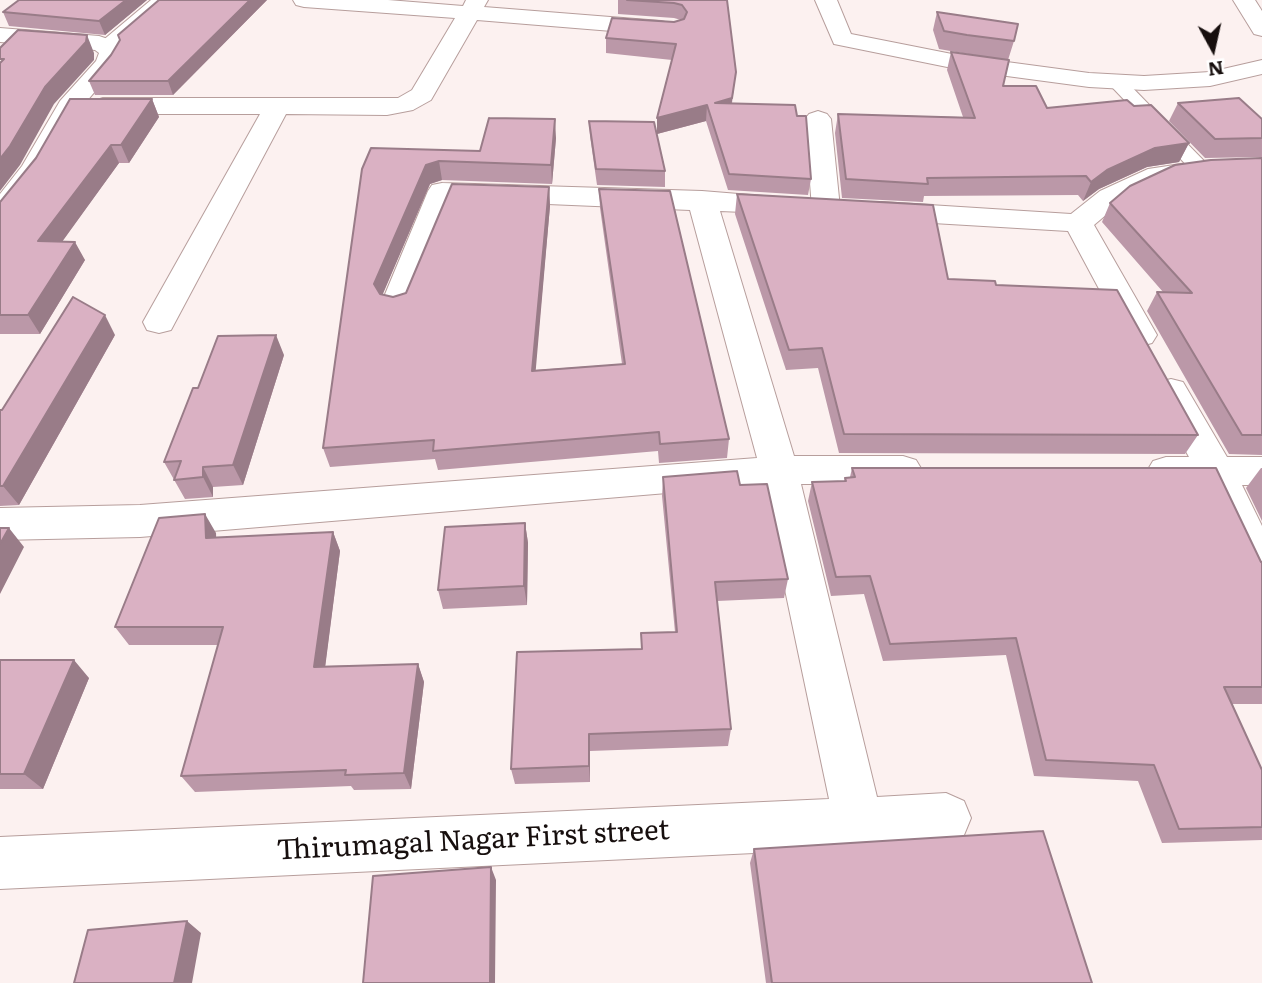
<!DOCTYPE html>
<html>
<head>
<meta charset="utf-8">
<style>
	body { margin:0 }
	#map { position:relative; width:1262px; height:983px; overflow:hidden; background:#fcf1f0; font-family:Literata,serif }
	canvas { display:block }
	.north { position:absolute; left:1178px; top:14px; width:70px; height:70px; -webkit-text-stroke:5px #fff; paint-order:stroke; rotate:172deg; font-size:19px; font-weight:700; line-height:28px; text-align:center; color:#170f0e }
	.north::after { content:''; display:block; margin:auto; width:24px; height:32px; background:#170f0e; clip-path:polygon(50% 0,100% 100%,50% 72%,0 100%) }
</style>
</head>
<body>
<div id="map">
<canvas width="1262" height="983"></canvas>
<div class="north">N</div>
</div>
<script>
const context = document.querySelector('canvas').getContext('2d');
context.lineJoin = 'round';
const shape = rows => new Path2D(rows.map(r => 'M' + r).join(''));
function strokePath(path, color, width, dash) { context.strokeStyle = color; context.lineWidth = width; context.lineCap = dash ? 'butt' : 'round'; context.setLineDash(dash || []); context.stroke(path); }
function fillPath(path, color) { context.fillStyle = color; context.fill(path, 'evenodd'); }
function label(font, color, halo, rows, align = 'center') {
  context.font = font + ' Literata,serif'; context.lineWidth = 7; context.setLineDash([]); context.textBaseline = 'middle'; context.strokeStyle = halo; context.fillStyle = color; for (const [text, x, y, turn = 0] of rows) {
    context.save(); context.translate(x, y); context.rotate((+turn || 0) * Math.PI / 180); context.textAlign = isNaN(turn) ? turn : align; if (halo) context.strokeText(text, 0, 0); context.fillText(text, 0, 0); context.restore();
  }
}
const service = shape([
	[1116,76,1122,77,1208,165,1210,169,1208,173,1194,173,1110,85,1108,81,1110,77,1116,76]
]);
const minor = shape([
	[151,0,175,0,117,52,101,52,97,47,101,42,151,0],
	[293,0,388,0,463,6,466,0,488,0,484,7,661,21,669,23,672,28,669,33,661,35,477,20,431,100,413,110,387,115,286,114,171,330,159,333,147,330,143,322,260,114,103,114,94,111,90,106,94,101,103,98,398,98,412,90,455,18,304,7,296,5,293,0],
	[815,0,837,0,851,34,962,56,1089,73,1144,76,1210,72,1262,60,1262,74,1210,86,1144,90,1089,87,962,70,834,44,815,0],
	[1233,0,1255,0,1262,11,1262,36,1254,34,1233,0],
	[818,111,827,114,831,119,840,208,836,214,826,217,816,214,812,208,805,119,809,114,818,111],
	[1262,159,1262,175,1201,177,1165,182,1120,203,1094,225,1157,335,1152,343,1140,346,1128,343,1068,231,882,220,872,217,868,211,872,205,882,202,1071,214,1100,191,1148,169,1201,161,1262,159],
	[442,183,702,191,800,199,804,205,800,211,790,214,720,211,794,456,903,456,916,460,922,470,916,480,903,484,801,484,877,797,946,793,964,801,971,818,964,835,946,843,859,848,0,889,0,837,829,799,763,485,140,537,0,540,0,508,140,505,757,458,690,210,453,200,413,304,408,311,397,314,386,311,381,304,428,191,432,185,442,183],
	[1171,379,1183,382,1227,457,1262,457,1262,485,1242,485,1262,526,1262,584,1247,579,1204,485,1166,485,1153,481,1147,471,1153,461,1166,457,1189,457,1153,391,1159,382,1171,379]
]);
const tertiary = shape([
	[0,28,99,36,117,42,123,53,115,68,80,109,44,175,10,219,0,222,0,194,22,166,60,101,96,61,99,53,95,50,0,42,0,28]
]);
strokePath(service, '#b79e9c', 2);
strokePath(minor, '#b79e9c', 2);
strokePath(tertiary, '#b79e9c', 2);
fillPath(service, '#fff');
fillPath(minor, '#fff');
fillPath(tertiary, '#fff');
fillPath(shape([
	[147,0,105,35,9,26,3,12],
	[159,0,267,0,173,95,95,95,89,81],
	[618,0,727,0,734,87,732,103,797,116,811,179,808,195,728,190,706,121,657,134,657,118,672,60,606,53,606,38,681,20,674,18,618,14],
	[937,12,1014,41,1008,60,962,53,939,49,933,30],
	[951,52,1003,86,1047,108,1134,106,1189,143,1179,162,1147,167,1099,189,1083,201,1078,195,924,196,923,202,842,198,835,133,838,114,963,117,947,70],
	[152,99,159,117,129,163,119,163,62,241,85,260,40,334,0,334,0,202],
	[1178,103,1262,119,1262,157,1205,158,1169,121],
	[589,121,665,171,665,187,597,185,590,136],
	[556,138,552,184,442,180,430,184,382,295,393,297,406,293,549,187,550,206,535,370,622,364,600,208,599,189,729,439,727,458,659,463,658,451,438,470,435,459,330,467,323,448,362,169],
	[1262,158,1262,455,1229,454,1147,311,1157,292,1163,292,1102,222,1110,203],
	[737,194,948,279,996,285,1198,435,1185,454,839,453,818,368,786,370,735,214],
	[115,335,19,505,0,506,0,410],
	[284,355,243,485,213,487,213,497,185,499,164,462,198,388],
	[852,468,1262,562,1262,704,1231,704,1262,770,1262,840,1162,843,1138,781,1034,776,1006,655,883,661,864,594,831,596,808,501,812,482,844,481,845,478,850,477],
	[1261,468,1262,468,1262,521,1246,488],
	[663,477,740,485,788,579,784,598,717,601,731,729,728,746,590,751,590,782,515,784,511,769,641,650,641,633,675,632,662,496],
	[525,523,528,543,527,605,443,609,438,590],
	[333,532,340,551,325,666,418,664,424,682,411,789,354,790,351,786,195,792,181,776,218,645,129,645,115,627,216,533,216,538],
	[0,660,89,678,43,789,0,789],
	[754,849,1092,983,766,983,750,863]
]), '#bb98a8');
fillPath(shape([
	[126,0,147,0,105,35,99,21],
	[250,0,267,0,173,95,168,81],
	[87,35,94,53,94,60,54,104,20,165,0,191,0,159,45,87],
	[736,72,734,87,730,114,715,103],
	[152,99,159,117,129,163,121,145],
	[707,105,706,121,657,134,657,118],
	[555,119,556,138,552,184,551,165],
	[1189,143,1179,162,1147,167,1099,189,1083,201,1091,182,1107,170,1155,148],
	[111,145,119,163,49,260,38,241],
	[439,161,442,180,430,184,379,303,374,284,426,165],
	[549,187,550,206,534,390,532,371],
	[75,242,85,260,40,334,28,315],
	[105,315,115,335,19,505,3,486],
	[276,335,284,355,243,485,233,465],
	[203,467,213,487,213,497,203,477],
	[205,514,216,533,217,557,206,538],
	[525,523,528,543,527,605,524,586],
	[9,528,24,547,0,594,0,544],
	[333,532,340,551,323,684,314,667],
	[74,660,89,678,43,789,24,774],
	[418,664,424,682,411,789,404,773],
	[589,734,590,751,590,782,589,766],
	[491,867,496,880,495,983,490,983],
	[187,921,201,933,192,983,174,983]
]), '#997c88');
const building = shape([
	[19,0,126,0,99,21,3,12,19,0],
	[159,0,250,0,168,81,89,81,111,55,120,40,118,35,159,0],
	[627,0,727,0,736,72,732,98,715,103,795,105,797,116,806,116,811,179,729,174,707,105,657,118,676,44,606,38,612,18,674,22,684,19,687,12,682,5,674,3,627,0],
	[937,12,1018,24,1014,41,967,35,944,31,937,12],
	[18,30,87,35,86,42,45,87,10,146,0,159,0,63,4,59,0,59,0,48,18,30],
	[951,52,1009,60,1003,86,1036,86,1047,108,1127,100,1134,106,1151,105,1189,143,1155,148,1107,170,1091,182,1086,176,927,178,928,184,846,179,838,114,975,118,951,52],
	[1239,98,1262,119,1262,138,1215,139,1178,103,1239,98],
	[70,99,152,99,121,145,111,145,38,241,75,242,28,315,0,315,0,202,36,158,70,99],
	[489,118,555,119,551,165,439,161,426,165,374,284,380,294,393,297,406,293,452,184,549,187,532,371,625,364,599,189,670,191,729,439,660,444,659,432,433,451,434,440,323,448,362,169,371,148,480,151,489,118],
	[589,121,654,122,665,171,596,169,589,121],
	[1262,158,1262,435,1242,435,1157,292,1192,293,1110,203,1130,186,1175,165,1211,160,1262,158],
	[737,194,933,205,948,279,995,281,996,285,1117,290,1198,435,844,434,822,348,789,350,737,194],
	[73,297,105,315,3,486,0,486,0,410,2,410,73,297],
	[276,335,233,465,203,467,203,477,174,480,181,461,164,462,193,388,198,388,218,336,276,335],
	[852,468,1216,468,1261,562,1262,562,1262,687,1224,687,1262,770,1262,827,1179,829,1154,765,1046,760,1016,638,890,644,870,576,836,577,812,482,846,481,845,478,855,477,852,468],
	[737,471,740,485,767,484,788,579,715,582,731,729,589,734,589,766,511,769,517,652,642,649,641,633,677,632,663,477,737,471],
	[205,514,206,538,333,532,314,667,418,664,404,773,345,775,346,770,181,776,223,627,115,627,159,518,205,514],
	[525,523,524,586,438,590,445,527,525,523],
	[0,528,9,528,0,544,0,528],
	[0,660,74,660,24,774,0,774,0,660],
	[1043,831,1092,983,772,983,754,849,1043,831],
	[491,867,490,983,363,983,373,876,491,867],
	[187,921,174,983,74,983,88,930,187,921]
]);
fillPath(building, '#dab1c3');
strokePath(building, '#997c88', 2);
label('28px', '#170f0e', '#fff', [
	["Thirumagal Nagar First street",473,841,-3]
]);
</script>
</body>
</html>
